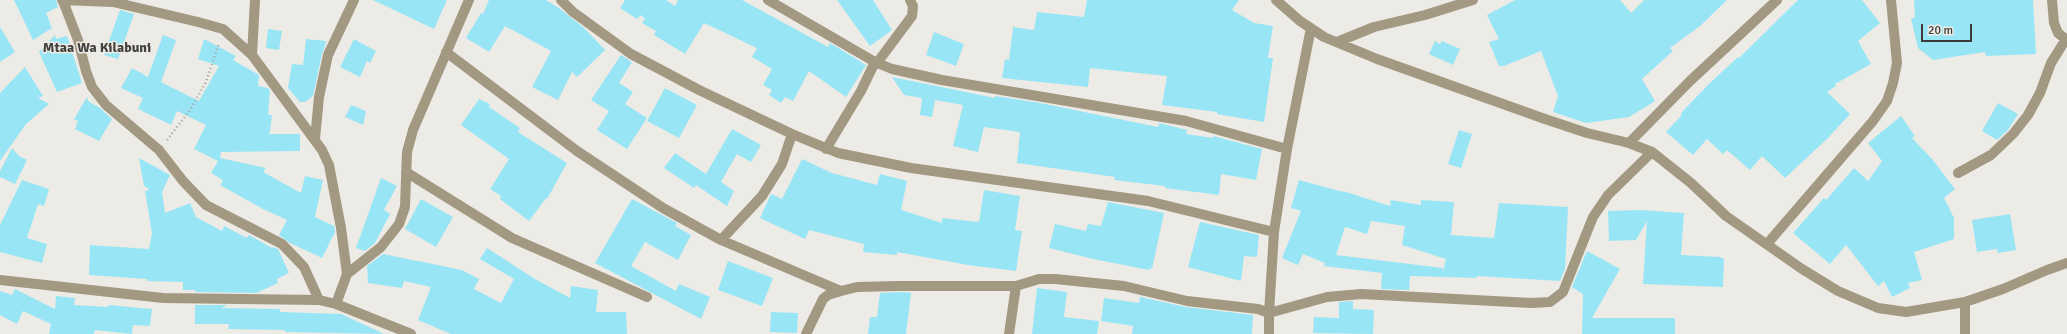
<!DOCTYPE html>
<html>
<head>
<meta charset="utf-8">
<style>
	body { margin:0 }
	#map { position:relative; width:2067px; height:334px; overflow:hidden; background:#edebe6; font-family:Signika,sans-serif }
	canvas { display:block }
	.scale { position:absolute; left:1921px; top:24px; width:51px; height:18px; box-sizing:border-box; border:2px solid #3c3b39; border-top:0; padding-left:5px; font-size:12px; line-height:14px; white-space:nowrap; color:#3c3b39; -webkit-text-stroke:3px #edebe6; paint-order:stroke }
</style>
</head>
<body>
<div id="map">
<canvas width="2067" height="334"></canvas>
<div class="scale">20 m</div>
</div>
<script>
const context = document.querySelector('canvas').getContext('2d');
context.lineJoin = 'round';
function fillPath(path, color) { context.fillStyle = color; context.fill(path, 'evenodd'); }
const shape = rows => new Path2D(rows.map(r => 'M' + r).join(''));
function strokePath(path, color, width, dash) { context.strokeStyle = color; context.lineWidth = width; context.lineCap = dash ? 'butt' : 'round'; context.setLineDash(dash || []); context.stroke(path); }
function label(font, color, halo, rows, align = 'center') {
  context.font = font + ' Signika,sans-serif'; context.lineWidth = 3; context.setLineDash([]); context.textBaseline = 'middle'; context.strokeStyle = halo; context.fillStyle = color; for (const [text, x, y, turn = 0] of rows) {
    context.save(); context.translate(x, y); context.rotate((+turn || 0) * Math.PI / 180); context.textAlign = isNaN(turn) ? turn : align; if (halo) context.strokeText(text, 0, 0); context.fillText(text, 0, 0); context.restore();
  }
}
fillPath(shape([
	[14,0,56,0,58,7,46,13,52,28,33,40],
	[373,0,447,0,434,29],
	[489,0,546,0,559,8,584,28,605,50,577,77,572,72,558,100,532,87,551,51,505,26,489,52,466,38,481,13,483,14],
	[625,0,666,0,675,6,678,0,742,0,828,47,830,43,866,65,846,97,809,71,793,101,785,97,781,103,769,95,772,90,763,85,772,69,752,57,757,48,704,23,685,54,654,35,656,31,642,23,645,19,641,15,637,19,620,8],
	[837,0,873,0,892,30,870,46],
	[1087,0,1239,0,1232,10,1254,23,1273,26,1268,58,1273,58,1264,122,1217,114,1217,112,1162,105,1167,76,1090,68,1088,87,1002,78,1005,59,1009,60,1013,27,1034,30,1037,12,1084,17],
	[1515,0,1620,0,1631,13,1644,0,1727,0,1700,26,1670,48,1673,51,1642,79,1655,101,1629,117,1586,123,1553,112,1558,96,1541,51,1504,66,1499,66,1489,42,1499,39,1487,15],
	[1798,0,1862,0,1880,23,1858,41,1871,64,1835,84,1836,86,1827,92,1850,114,1828,138,1785,178,1762,156,1750,170,1727,150,1723,154,1707,139,1693,155,1666,132,1682,115,1681,113,1709,84,1738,57,1739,58],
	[1914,0,2033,0,2036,54,1986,56,1985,52,1933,60,1918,48,1911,18,1915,18],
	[120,10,134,14,118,59,104,55],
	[0,27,15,52,0,62],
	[268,29,282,31,279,50,266,48],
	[934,32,964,44,956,66,926,55],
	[55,35,56,39,67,36,82,83,57,92,39,52],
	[163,35,176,40,161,82,199,101,219,66,198,59,204,39,236,56,233,60,259,75,258,86,268,88,270,90,268,115,272,115,270,132,268,134,300,134,300,151,221,152,220,158,266,168,263,172,301,193,305,176,323,180,315,217,334,226,335,232,322,258,290,243,279,235,287,220,263,209,220,185,223,180,211,173,218,161,194,149,206,125,177,111,171,125,138,109,143,98,121,88,132,68,148,77],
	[306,39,326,41,325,46,322,54,313,96,305,102,300,102,288,88,292,64,303,65],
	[354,39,376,51,370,63,367,61,360,77,340,67],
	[1435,41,1440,44,1442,41,1460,49,1453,65,1429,54],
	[621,55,632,62,619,83,633,92,625,104,647,118,627,149,597,130,609,111,591,100],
	[25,67,43,96,38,98,49,104,26,124,0,161,0,93],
	[892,77,995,98,995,96,1040,103,1158,127,1159,123,1187,130,1186,134,1213,138,1213,136,1262,149,1256,180,1221,174,1219,195,1165,188,1165,186,1114,180,1115,177,1017,163,1020,132,984,127,978,152,953,146,963,105,935,100,932,117,920,115,922,98,904,95],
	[665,88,697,105,679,138,647,121],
	[87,97,88,101,100,108,112,119,99,141,75,129,78,121,74,119],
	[479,99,490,104,489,107,520,128,518,132,567,163,547,199,546,198,529,221,500,199,501,196,490,189,509,159,461,125],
	[1998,103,2018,114,2008,130,1997,140,1982,131],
	[351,105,366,111,363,125,345,117],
	[1901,116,1915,136,1912,138,1932,159,1955,189,1944,198,1954,218,1954,239,1914,252,1922,280,1908,283,1910,288,1892,297,1884,281,1878,286,1846,245,1830,264,1793,233,1824,198,1826,200,1854,168,1868,181,1882,161,1868,143],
	[732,129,761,145,751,162,737,154,721,182,734,191,727,206,696,185,694,188,664,168,675,153,706,174],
	[1459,130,1472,134,1461,168,1448,164],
	[12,148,19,156,27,160,15,184,0,177,0,171],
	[139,158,170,175,162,192,165,213,190,203,196,217,222,231,224,226,247,238,249,235,272,248,273,247,278,249,289,273,277,279,278,283,256,293,195,292,195,290,183,290,183,282,147,281,147,279,89,275,90,245,149,249,152,233,145,191,148,191,148,188,144,186],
	[802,159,832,173,877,185,880,174,907,181,901,210,942,223,942,218,979,222,984,190,1020,196,1015,230,1022,231,1016,271,968,265,897,252,897,255,863,252,864,244,809,230,805,239,760,218,771,194,782,199],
	[381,178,397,186,384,210,390,214,375,243,365,251,356,248],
	[22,180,49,189,44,206,38,204,27,238,47,244,42,263,0,252,0,225],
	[1299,180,1343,192,1343,191,1390,206,1391,200,1421,205,1421,200,1454,202,1451,235,1494,238,1499,203,1568,207,1565,269,1560,281,1477,276,1477,278,1410,276,1409,290,1381,289,1382,273,1324,266,1325,263,1303,254,1298,265,1282,258,1301,211,1291,208],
	[1371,221,1405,226,1402,245,1446,259,1443,272,1443,268,1336,255,1345,227,1367,234],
	[421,199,453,217,436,247,405,229],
	[632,199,677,223,675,226,691,235,678,260,645,242,631,266,676,291,679,284,710,297,701,319,595,263],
	[1108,202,1164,213,1152,269,1150,268,1149,270,1093,259,1049,248,1055,224,1086,231,1088,224,1101,226],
	[1640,210,1684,213,1681,255,1720,257,1724,259,1723,287,1643,284,1647,221,1636,240,1609,241,1608,211],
	[2010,214,2016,250,1998,253,1997,249,1977,252,1972,220],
	[1200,222,1259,235,1257,257,1244,256,1241,281,1188,267],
	[487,248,535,279,570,298,571,286,598,290,596,312,626,312,627,334,451,334,418,320,431,287,404,281,402,288,368,283,367,266,383,254,462,270,479,279,474,289,501,303,514,279,480,259],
	[1587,251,1620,269,1592,318,1675,318,1675,334,1582,334,1583,294,1572,287],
	[728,261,773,278,762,306,718,290],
	[1037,288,1067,292,1064,317,1099,321,1097,334,1032,334],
	[15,289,55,309,56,296,75,298,74,305,108,307,109,305,152,309,150,326,133,325,132,334,95,330,94,334,49,334,51,324,23,311,17,324,0,315,0,291,12,295],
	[903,292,911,293,906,334,868,334,870,317,877,317,880,293],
	[1140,297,1186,307,1253,315,1252,334,1132,334,1133,326,1101,321,1104,298,1139,303],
	[1353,301,1353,309,1374,310,1373,334,1313,333,1314,317,1339,318,1339,302],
	[195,305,227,305,221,308,280,309,280,312,341,314,384,334,285,332,285,330,228,329,229,324,195,324],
	[771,312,798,313,797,333,770,332]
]), '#98e6f5');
strokePath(shape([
	[167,140,190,110,206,82,219,43]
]), '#a2a09d', 2.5, [1, 3]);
strokePath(shape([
	[62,0,113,2,198,22,223,29,252,55,322,150,329,165,341,228,347,274,336,304],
	[561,0,573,12,631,54,699,90,792,134,838,153,911,168,1148,201,1274,232],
	[768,0,875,62,892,69,942,80,1186,121,1287,149],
	[1276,0,1300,21,1324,37,1377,59,1545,119,1587,133,1629,143,1652,152,1691,183,1726,216,1802,269,1838,291,1878,308,1906,312,1965,302,2003,289,2047,270,2067,263],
	[2052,0,2054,23,2058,33,2067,40],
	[63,1,78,40,86,71,92,87,106,105,159,150,183,181,206,205,282,244,304,267,319,300],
	[1311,28,1287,149,1274,232,1269,313,1327,297,1361,294,1531,303,1550,302,1563,292,1593,217,1608,195,1652,152],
	[1337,42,1374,27,1425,15,1473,0],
	[446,52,577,151,663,208,721,240,841,291],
	[252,55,255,0],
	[877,63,912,16,913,6,910,0],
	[315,139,319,97,328,55,354,0],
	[1629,143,1690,81,1777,0],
	[826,149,861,91,875,62],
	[406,172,512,238,647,297],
	[1958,173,1991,155,2013,134,2028,115,2040,93,2051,63,2066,39],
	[721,240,762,196,782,164,792,134],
	[1767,244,1873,121,1887,101,1893,83,1897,63,1891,0],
	[347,274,381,247,399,224,405,207,407,152,413,130,469,0],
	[0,280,163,298,319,300,336,304,411,334],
	[806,334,823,299,828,295,841,291,857,287,898,286,1016,286,1039,279,1055,279,1124,286,1187,301,1258,309,1269,313,1269,334],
	[1009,334,1016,286],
	[1965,334,1965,302]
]), '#a39881', 10);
label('bold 14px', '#43413d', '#edebe6', [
	["Mtaa Wa Kilabuni",97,48]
]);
</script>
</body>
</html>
